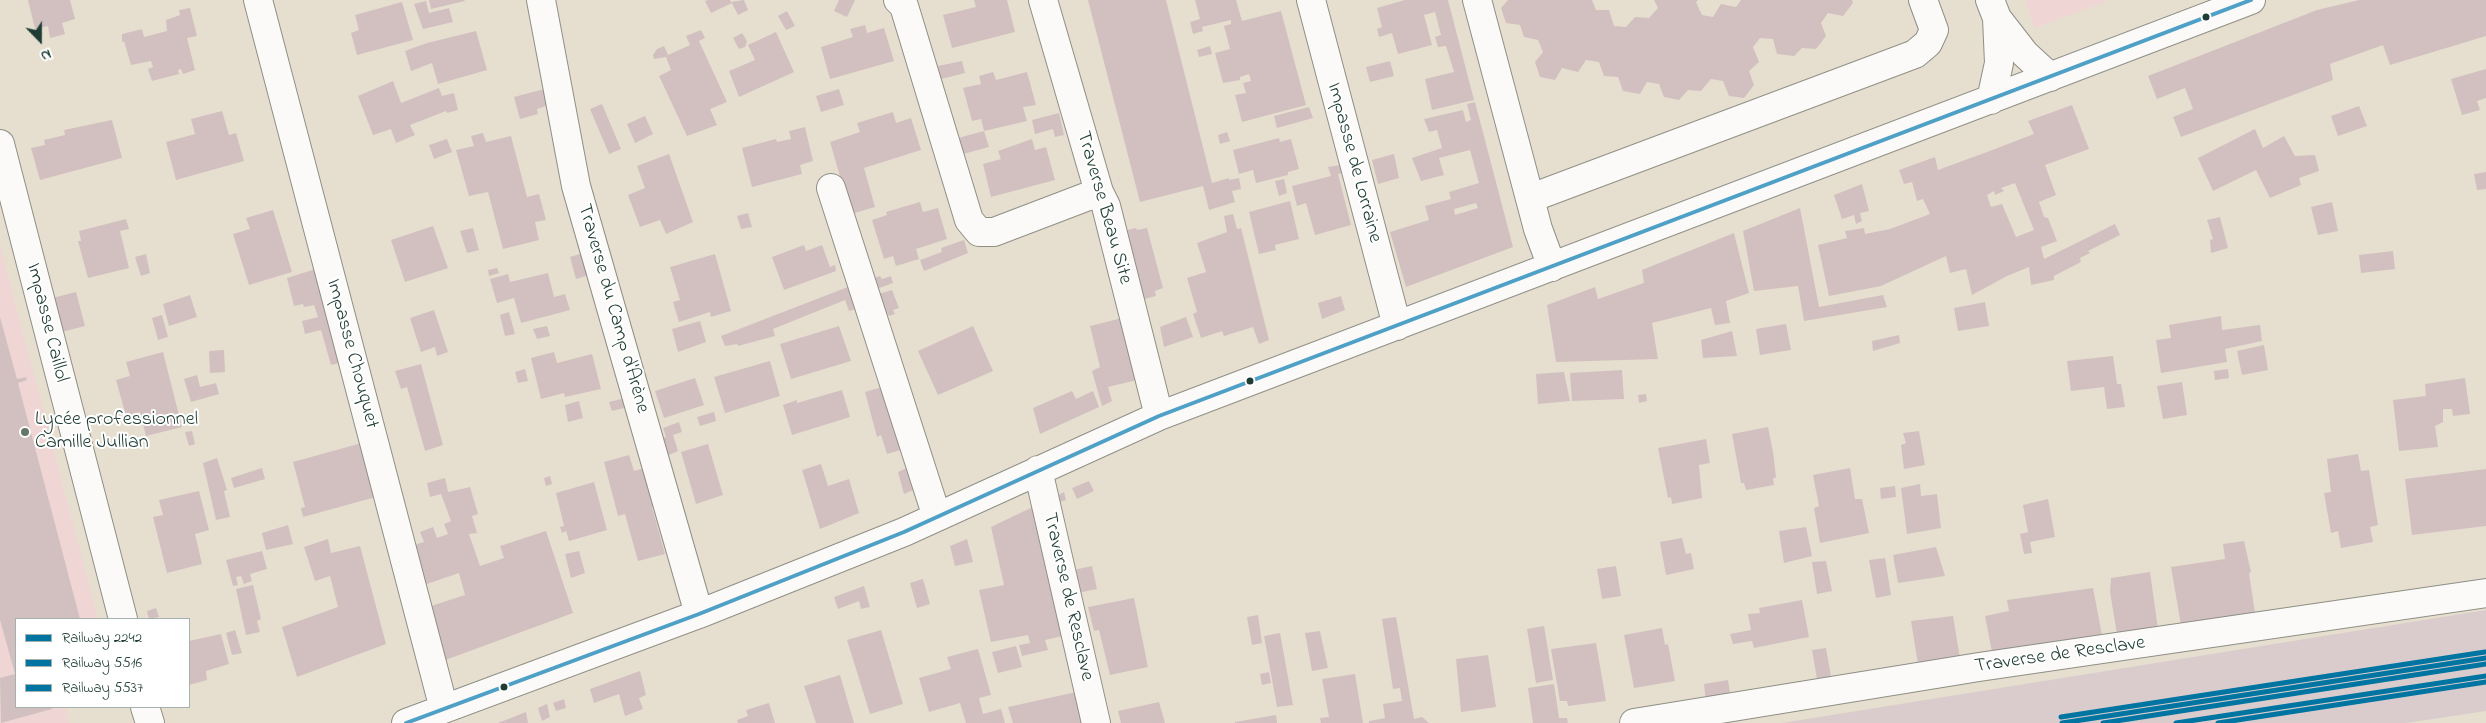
<!DOCTYPE html>
<html>
<head>
<meta charset="utf-8">
<style>
	body { margin:0 }
	#map { position:relative; width:2486px; height:723px; overflow:hidden; background:#e6dfcf; font-family:"Indie Flower",sans-serif }
	canvas { display:block }
	.legend { position:absolute; left:15px; top:618px; width:175px; height:90px; box-sizing:border-box; background:#fff; border:1px solid #a5b1ae; margin:0; padding:6px 9px; list-style:none; font-size:15px; color:#1f3d34 }
	.legend li { display:flex; align-items:center; gap:10px; height:25px }
	.legend b { width:25px; border:1px solid #a5b1ae }
	.north { position:absolute; left:15px; top:15px; width:50px; height:50px; -webkit-text-stroke:4px #fff; paint-order:stroke; rotate:158deg; font-size:14px; font-weight:700; line-height:20px; text-align:center; color:#1f3d34 }
	.north::after { content:''; display:block; margin:auto; width:18px; height:22px; background:#1f3d34; clip-path:polygon(50% 0,100% 100%,50% 72%,0 100%) }
</style>
</head>
<body>
<div id="map">
<canvas width="2486" height="723"></canvas>
<ul class="legend">
<li><b style="height:6px;background:#0075a1"></b>Railway 2242</li>
<li><b style="height:6px;background:#0075a1"></b>Railway 5516</li>
<li><b style="height:6px;background:#0075a1"></b>Railway 5537</li>
</ul>
<div class="north">N</div>
</div>
<script>
const context = document.querySelector('canvas').getContext('2d');
context.lineJoin = 'round';
function fillPath(path, color) { context.fillStyle = color; context.fill(path, 'evenodd'); }
const shape = rows => new Path2D(rows.map(r => 'M' + r).join(''));
function strokePath(path, color, width, dash) { context.strokeStyle = color; context.lineWidth = width; context.lineCap = dash ? 'butt' : 'round'; context.setLineDash(dash || []); context.stroke(path); }
function label(font, color, halo, rows, align = 'center') {
  context.font = font + ' "Indie Flower",sans-serif'; context.lineWidth = 4; context.setLineDash([]); context.textBaseline = 'middle'; context.strokeStyle = halo; context.fillStyle = color; for (const [text, x, y, turn = 0] of rows) {
    context.save(); context.translate(x, y); context.rotate((+turn || 0) * Math.PI / 180); context.textAlign = isNaN(turn) ? turn : align; if (halo) context.strokeText(text, 0, 0); context.fillText(text, 0, 0); context.restore();
  }
}
fillPath(shape([
	[2025,0,2110,0,2035,28],
	[0,245,98,619,16,619,16,707,66,707,69,723,0,723]
]), '#efd6d4');
fillPath(shape([
	[2486,610,2486,711,2406,723,1782,723]
]), '#dacccc');
fillPath(shape([
	[28,0,70,0,75,19,62,23,65,34,50,38,48,26,35,29],
	[429,0,464,0,465,1,431,9],
	[708,0,730,0,731,2,744,0,748,10,738,15,732,3,711,13,705,1],
	[839,0,855,0,847,17,834,11],
	[974,0,1007,0,1015,32,952,48,943,15,976,7],
	[1088,0,1166,0,1212,183,1229,178,1229,180,1239,178,1241,189,1232,191,1235,202,1209,210,1203,186,1140,202],
	[1195,0,1236,0,1242,21,1281,11,1306,105,1242,122,1235,95,1246,93,1243,83,1251,81,1249,74,1240,77,1240,80,1223,83,1215,53,1230,49,1224,26,1231,24,1231,20,1202,27,1203,31,1193,34,1190,22,1200,19],
	[1405,0,1448,0,1474,100,1432,110,1425,79,1454,72,1446,46,1438,47,1435,37,1441,35,1435,12,1424,15,1432,45,1398,54,1392,33,1379,37,1377,29,1382,27,1377,8],
	[1508,0,1592,0,1596,10,1609,10,1614,26,1626,27,1635,17,1649,18,1658,8,1654,0,1698,0,1696,2,1702,15,1713,17,1721,4,1736,7,1741,0,1852,0,1853,3,1843,16,1828,13,1821,23,1826,36,1816,49,1802,48,1794,56,1777,54,1773,39,1760,38,1753,47,1759,62,1749,71,1754,85,1744,98,1729,96,1723,81,1711,79,1701,91,1688,90,1679,100,1664,97,1659,84,1647,82,1640,94,1623,91,1618,77,1604,76,1599,62,1586,60,1578,72,1562,68,1555,80,1540,77,1535,62,1543,52,1538,40,1524,37,1520,25,1506,23,1501,8],
	[2359,0,2486,0,2486,36,2390,65,2383,45,2330,64,2333,80,2181,137,2173,117,2193,109,2185,88,2157,99,2148,76,2317,10],
	[426,1,429,13,449,8,453,22,423,29,414,4],
	[402,2,413,40,357,55,351,33,359,30,355,15],
	[190,8,197,36,187,38,195,70,183,74,181,69,178,70,179,74,152,81,148,69,153,67,151,61,131,65,124,41,122,42,122,34,142,29,144,37,167,31,166,20,180,15,179,10],
	[787,11,795,26,786,30,778,16],
	[865,25,867,33,884,28,894,61,830,79,821,47,853,37,850,29],
	[701,30,705,38,699,41,727,102,710,109,717,125,687,136,659,76,671,70,666,57,654,59,653,55,657,49,664,46,668,55,690,45,686,36],
	[476,31,487,70,438,84,432,63,411,71,405,51,427,43],
	[776,32,794,72,739,97,729,71,755,60,748,45],
	[742,33,747,41,745,47,739,49,733,38],
	[1210,46,1212,54,1199,57,1197,50],
	[962,61,965,73,941,79,938,66],
	[1390,61,1394,76,1370,82,1366,67],
	[2486,69,2486,98,2477,101,2480,110,2462,115,2451,79],
	[993,72,996,80,1027,72,1036,105,1023,107,1027,121,984,131,981,119,972,121,963,88,981,84,979,76],
	[393,81,401,103,439,88,442,96,454,93,458,110,447,113,446,111,410,125,415,135,396,143,391,129,373,135,358,96],
	[548,88,552,104,537,109,538,114,520,119,514,97],
	[839,89,844,105,821,112,816,96],
	[1475,102,1513,247,1406,287,1390,232,1429,220,1425,206,1451,199,1449,192,1479,183,1470,150,1439,158,1444,175,1421,181,1412,158,1442,148,1437,130,1429,132,1424,119,1463,110,1466,122,1471,120,1467,104],
	[1476,203,1478,208,1455,215,1454,209],
	[602,104,621,149,609,154,590,109],
	[2072,105,2089,149,2045,165,2056,195,2039,202,2044,217,2048,218,2057,241,2041,247,2044,259,2115,224,2120,235,2088,251,2090,253,2080,258,2081,262,2054,276,2054,280,2031,285,2029,267,2007,276,1972,295,1966,269,1950,273,1946,256,1881,286,1829,296,1818,245,1847,238,1845,231,1864,228,1865,234,1890,229,1930,214,1923,199,1917,201,1912,182,1904,184,1899,170,1935,157,1938,170,1987,152,2034,134,2028,121],
	[2015,183,2034,230,2016,237,2002,204,1991,207,1987,195,1994,191,1995,195,2004,191,2001,188],
	[2359,106,2367,126,2338,136,2331,116],
	[1309,107,1313,118,1277,128,1274,116],
	[222,111,229,135,236,133,244,161,176,180,166,142,195,134,191,119],
	[893,112,896,123,911,118,921,150,864,168,875,207,851,214,830,142,860,132,857,123],
	[1059,113,1064,135,1055,137,1053,129,1035,134,1032,120],
	[645,116,653,134,635,143,627,124],
	[112,120,122,158,40,180,31,148,45,145,44,140,65,135,64,130],
	[805,127,813,161,800,165,802,174,752,187,742,148,776,139,777,142,791,139,789,131],
	[2255,129,2263,148,2284,136,2295,156,2315,155,2319,171,2299,178,2301,185,2270,198,2256,170,2213,191,2198,158],
	[984,131,989,147,963,154,958,138],
	[1227,132,1230,141,1220,144,1218,135],
	[483,133,486,142,511,136,527,197,539,194,546,220,535,222,539,240,503,249,488,192,469,196,456,150,474,146,471,136],
	[1279,138,1280,142,1291,139,1299,169,1288,172,1288,175,1256,183,1253,170,1239,174,1233,150],
	[447,139,452,152,434,159,429,145],
	[1032,139,1035,150,1046,147,1055,180,991,197,983,164,1001,159,998,151],
	[669,154,693,222,666,234,660,220,640,227,628,195,645,188,637,166],
	[1394,154,1399,178,1378,184,1372,160],
	[1340,165,1342,173,1338,174,1351,225,1315,235,1306,203,1297,206,1292,186,1331,176,1328,167],
	[2486,172,2486,189,2477,190,2474,174],
	[1284,179,1287,193,1279,196,1275,181],
	[1862,184,1869,211,1860,213,1862,221,1856,224,1854,215,1842,219,1834,195],
	[1290,201,1299,239,1275,245,1276,250,1259,254,1249,212],
	[920,202,923,212,938,208,947,239,916,249,919,259,896,266,893,256,884,259,872,220,887,215,886,212],
	[2332,202,2338,231,2318,235,2311,207],
	[1800,208,1819,307,1883,295,1887,307,1804,321,1798,286,1754,291,1743,231],
	[273,210,292,272,249,285,233,234,250,229,246,218],
	[748,213,752,227,741,229,737,216],
	[1233,214,1237,229,1241,228,1269,340,1259,344,1253,327,1224,336,1222,331,1201,338,1193,314,1197,312,1187,278,1206,272,1197,243,1227,232,1224,216],
	[2220,217,2228,248,2211,253,2210,240,2213,239,2207,220],
	[126,219,129,229,120,231,129,268,88,278,78,241,81,241,79,231],
	[433,226,448,268,405,282,391,240],
	[473,228,479,250,467,253,460,231],
	[1136,228,1137,230,1147,228,1163,288,1155,291,1156,296,1137,301,1119,232],
	[1734,233,1749,293,1726,301,1730,323,1715,325,1711,308,1652,323,1658,359,1556,362,1547,305,1595,287,1598,299,1644,283,1642,270],
	[964,240,968,253,924,271,920,260,942,252,941,248],
	[804,245,806,251,822,245,830,267,835,265,836,271,784,290,772,257],
	[593,250,589,275,576,279,570,257],
	[2393,251,2395,269,2361,273,2359,255],
	[146,254,150,273,141,276,135,257],
	[715,254,731,311,711,317,710,312,679,322,673,302,680,300,670,267],
	[322,267,346,361,331,365,321,330,305,334,302,321,318,317,314,305,304,307,303,304,294,306,287,278],
	[497,268,499,273,489,276,488,270],
	[548,273,554,297,565,294,570,310,521,323,514,298,497,303,490,279,508,274,510,282],
	[880,276,882,279,891,276,893,283,874,290,871,279],
	[853,285,860,308,849,311,845,300,773,329,775,336,738,346,737,344,725,346,721,336],
	[892,290,899,308,893,310,895,314,889,316,887,313,881,315,875,295],
	[76,292,85,326,58,333,48,299],
	[190,295,197,317,169,326,163,304],
	[1341,296,1345,310,1322,319,1318,303],
	[1985,302,1989,326,1958,331,1954,308],
	[434,310,448,352,437,356,435,347,421,352,410,318],
	[509,312,515,334,505,336,500,315],
	[162,315,168,337,158,340,152,318],
	[2221,316,2222,330,2260,325,2262,341,2225,349,2227,362,2161,373,2156,340,2171,338,2169,325],
	[0,317,17,379,26,377,27,380,18,383,80,619,16,619,16,707,52,707,52,709,1,723,0,678,15,674,0,620],
	[1126,317,1141,379,1108,387,1112,401,1102,406,1092,371,1100,367,1090,326],
	[1186,317,1193,337,1164,347,1160,327],
	[700,321,706,342,678,352,672,329],
	[1786,324,1791,350,1760,355,1756,329],
	[547,326,550,336,537,339,533,329],
	[839,326,851,361,791,379,780,344],
	[973,326,993,371,938,395,918,351],
	[1732,331,1737,356,1703,358,1701,340],
	[1899,335,1900,343,1873,351,1872,341],
	[2264,345,2268,370,2242,375,2237,351],
	[224,350,225,372,210,373,209,351],
	[163,352,182,427,146,436,140,412,126,416,116,380,130,376,126,362],
	[554,352,557,363,592,354,601,389,565,397,564,393,541,399,531,358],
	[2113,356,2117,384,2121,384,2125,407,2107,409,2104,387,2071,391,2067,361],
	[770,361,780,396,725,413,714,377],
	[421,364,443,445,425,451,407,387,401,389,395,371],
	[525,369,528,381,518,383,515,372],
	[2228,369,2229,378,2215,380,2214,371],
	[1622,370,1624,399,1572,401,1570,373],
	[1564,372,1570,401,1538,404,1536,374],
	[197,375,200,387,216,383,219,394,191,402,184,379],
	[695,378,704,405,664,418,655,391],
	[2465,378,2470,414,2453,416,2452,409,2443,409,2443,422,2435,426,2438,447,2399,451,2393,400,2426,396,2425,384],
	[2182,382,2187,415,2163,419,2157,386],
	[885,386,904,449,887,454,881,435,877,437,865,392],
	[842,390,850,417,792,435,783,405,797,400,797,403],
	[1072,391,1076,399,1093,391,1099,407,1040,434,1033,408],
	[1646,394,1647,401,1639,403,1638,395],
	[634,396,637,405,612,411,609,402],
	[579,401,583,418,568,422,565,405],
	[714,412,716,421,700,426,697,417],
	[679,422,682,432,673,435,678,451,664,457,659,439,666,437,663,428],
	[1768,427,1773,452,1776,477,1773,479,1774,485,1746,490,1744,483,1741,483,1732,434],
	[192,431,195,444,189,446,185,432],
	[1919,431,1925,465,1904,469,1901,445,1906,443,1903,433],
	[1706,439,1710,463,1699,465,1702,498,1672,504,1671,497,1668,498,1658,448],
	[369,441,383,495,303,517,301,508,305,507,293,462],
	[708,444,723,495,696,504,681,452],
	[2358,454,2361,471,2369,470,2378,525,2370,527,2373,542,2341,548,2338,531,2331,533,2324,493,2331,492,2327,459],
	[629,455,634,471,648,467,658,505,652,507,665,554,638,561,625,514,618,516,604,462],
	[217,458,227,490,224,491,230,517,216,520,203,463],
	[821,464,828,486,849,479,859,513,820,529,802,470],
	[909,467,916,489,904,494,898,472],
	[262,468,265,479,234,488,231,478],
	[1850,468,1855,499,1862,499,1869,533,1820,543,1814,508,1819,506,1813,475],
	[2486,469,2486,526,2412,535,2405,479],
	[550,476,552,484,546,486,544,478],
	[445,478,448,492,470,487,478,514,472,516,477,533,469,534,480,566,504,558,500,546,546,531,573,613,440,662,425,608,465,595,459,573,424,585,411,546,424,542,420,532,433,527,437,538,448,534,444,524,451,521,441,494,430,497,427,483],
	[1089,481,1094,491,1077,499,1072,488],
	[594,482,607,530,569,541,566,531,562,533,560,527,564,526,556,493],
	[1920,484,1921,496,1937,494,1941,528,1907,534,1901,488],
	[1895,486,1896,497,1881,499,1880,488],
	[199,491,209,530,195,534,202,564,167,573,153,517,163,515,159,500],
	[1064,492,1066,500,1059,502,1057,496],
	[2048,499,2055,537,2030,542,2032,553,2024,554,2020,534,2028,532,2023,505],
	[1039,504,1068,635,1045,640,1048,650,1022,656,1019,645,1030,643,1028,635,991,642,979,590,1004,585,991,527],
	[288,525,293,544,266,550,262,533],
	[1806,527,1812,556,1784,563,1779,531],
	[1682,538,1686,554,1691,553,1694,569,1666,575,1660,542],
	[328,539,331,553,360,546,386,644,297,677,282,627,338,607,330,576,315,581,304,547],
	[967,539,973,562,955,566,950,546],
	[2244,541,2251,572,2249,573,2255,613,2181,625,2171,567,2225,559,2223,544],
	[1936,547,1945,576,1898,583,1893,555],
	[262,551,267,569,250,574,252,581,244,584,241,576,236,577,238,585,233,586,226,560],
	[579,551,585,573,571,578,565,554],
	[1885,558,1891,595,1876,598,1869,560],
	[1826,561,1832,591,1817,594,1812,562],
	[1092,566,1097,589,1078,593,1073,570],
	[1616,566,1621,596,1602,599,1597,569],
	[2150,572,2158,629,2117,634,2110,592,2111,578],
	[923,579,930,604,917,608,910,583],
	[253,585,261,619,257,621,260,632,246,635,236,589],
	[864,586,870,607,861,609,859,601,838,609,834,597],
	[2093,588,2102,635,1992,652,1985,616,2009,611,2007,600],
	[1134,598,1148,667,1110,675,1099,630,1094,631,1088,607],
	[1802,600,1809,637,1754,648,1752,641,1733,644,1730,634,1751,630,1748,614,1760,613,1759,608],
	[156,608,159,617,149,619,147,611],
	[1258,615,1262,643,1252,645,1247,617],
	[1953,616,1960,658,1918,664,1911,621],
	[1396,617,1414,719,1422,717,1429,723,1369,723,1369,721,1385,718,1383,704,1402,701,1400,688,1393,689,1382,619],
	[1544,626,1553,680,1536,683,1527,629],
	[1662,628,1665,645,1668,644,1675,681,1634,688,1624,635],
	[235,630,242,653,232,655,226,633],
	[881,630,903,704,870,714,847,640],
	[1320,631,1328,668,1312,671,1305,633],
	[1280,633,1293,705,1277,707,1264,636],
	[221,634,229,664,206,671,207,680,189,685,189,641],
	[1596,643,1606,701,1568,706,1567,701,1560,701,1551,649],
	[1016,646,1022,667,998,673,992,652],
	[1826,648,1832,682,1818,685,1812,650],
	[978,649,991,695,979,698,983,714,1001,709,1005,723,966,723,960,703,929,712,919,678,951,669,947,657],
	[1488,655,1496,707,1461,712,1456,659],
	[640,671,646,695,639,698,643,709,625,716,619,694,594,703,590,689],
	[1269,672,1271,683,1262,685,1260,674],
	[1355,674,1363,723,1321,723,1320,718,1329,717,1322,679],
	[840,675,854,723,816,723,804,686],
	[1728,680,1731,699,1706,702,1704,684],
	[1554,684,1559,718,1567,718,1568,723,1533,723,1528,688],
	[1081,691,1087,723,1013,723,1008,707],
	[564,699,566,708,556,711,553,703],
	[1159,702,1165,723,1121,723,1118,711],
	[769,703,775,723,738,723,737,720,748,716,746,710],
	[547,704,550,717,542,721,538,708],
	[526,712,528,723,498,723],
	[1276,715,1277,723,1235,723,1235,722]
]), '#d2c0c0');
const minor = shape([
	[258,0,444,709],
	[541,0,576,186,699,614],
	[898,0,904,6,969,220,979,232,994,232,1099,192],
	[1043,0,1099,192,1106,206,1159,416],
	[1311,0,1397,326],
	[1477,0,1538,229,1552,267],
	[1990,0,1997,18,2025,54,2050,77],
	[1991,100,1999,63,1997,18],
	[0,144,123,619],
	[831,188,937,517],
	[1531,198,1915,54,1928,43,1934,30,1923,0],
	[1038,470,1096,723],
	[145,707,150,723],
	[406,723,699,614,904,532,1159,416,2251,0],
	[1634,723,1979,667,2486,593]
]);
strokePath(minor, '#8e8f86', 30);
strokePath(minor, '#fbfaf8', 28);
strokePath(shape([
	[406,723,699,614,904,532,1159,416,2251,0]
]), '#4fa0c6', 4);
strokePath(shape([
	[2062,723,2486,658]
]), '#0075a1', 5);
strokePath(shape([
	[2103,723,2486,664]
]), '#0075a1', 5);
strokePath(shape([
	[2176,723,2486,676]
]), '#0075a1', 5);
strokePath(shape([
	[2061,717,2485,652]
]), '#0075a1', 5);
strokePath(shape([
	[2218,723,2486,682]
]), '#0075a1', 5);
for (const [x, y, r, color] of [
	[2206,17,4.5,"#1f3d34"],
	[1250,381,4.5,"#1f3d34"],
	[25,432,5,"#65766a"],
	[504,687,4.5,"#1f3d34"]
]) { const dot = new Path2D(); dot.arc(x, y, r, 0, 2 * Math.PI); context.fillStyle = color; context.fill(dot); strokePath(dot, '#fff', 2); }
label('20px', '#1f3d34', '#fff', [
	["Impasse de Lorraine",1353,163,75],
	["Traverse Beau Site",1103,208,74],
	["Traverse du Camp d'Arène",612,309,74],
	["Impasse Caillol",46,323,76],
	["Impasse Chouquet",351,354,75],
	["Traverse de Resclave",1067,597,77],
	["Traverse de Resclave",2060,656,-8]
]);
label('20px', '#1f3d34', '#fff', [
	["Lycée professionnel",35,421],
	["Camille Jullian",35,444]
], 'left');
</script>
</body>
</html>
